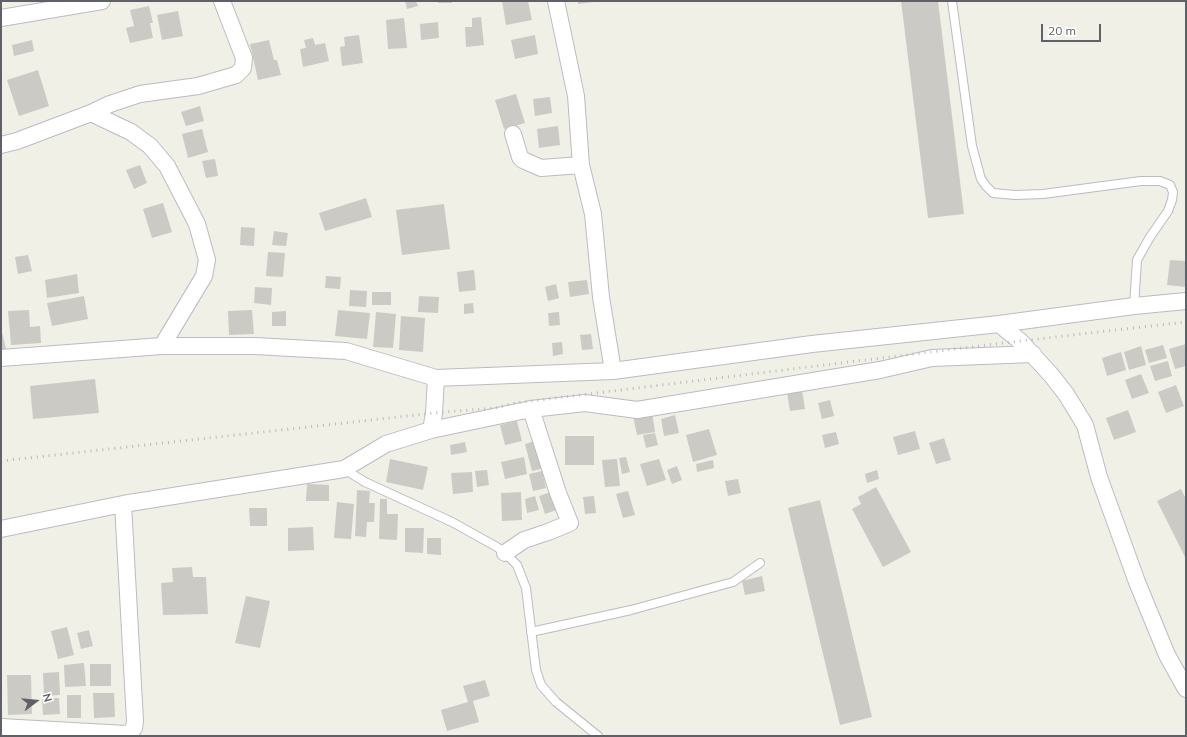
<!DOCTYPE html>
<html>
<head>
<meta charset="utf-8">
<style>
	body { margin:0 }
	#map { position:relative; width:1187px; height:737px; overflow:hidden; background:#f1f0e7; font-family:Mulish,sans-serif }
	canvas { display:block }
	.frame { position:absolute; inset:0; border:2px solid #5e6268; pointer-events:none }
	.north { position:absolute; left:16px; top:681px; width:40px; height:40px; -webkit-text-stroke:3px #fff; paint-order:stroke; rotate:74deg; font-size:11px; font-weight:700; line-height:16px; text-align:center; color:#5e6268 }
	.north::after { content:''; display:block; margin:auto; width:14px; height:18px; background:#5e6268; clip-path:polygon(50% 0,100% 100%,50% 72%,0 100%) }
	.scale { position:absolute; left:1041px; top:24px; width:60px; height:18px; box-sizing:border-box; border:2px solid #5e6268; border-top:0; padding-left:5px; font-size:12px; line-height:14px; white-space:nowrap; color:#5e6268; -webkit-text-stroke:3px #fff; paint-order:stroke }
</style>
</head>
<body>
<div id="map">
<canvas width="1187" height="737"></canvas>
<div class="frame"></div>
<div class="north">N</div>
<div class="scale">20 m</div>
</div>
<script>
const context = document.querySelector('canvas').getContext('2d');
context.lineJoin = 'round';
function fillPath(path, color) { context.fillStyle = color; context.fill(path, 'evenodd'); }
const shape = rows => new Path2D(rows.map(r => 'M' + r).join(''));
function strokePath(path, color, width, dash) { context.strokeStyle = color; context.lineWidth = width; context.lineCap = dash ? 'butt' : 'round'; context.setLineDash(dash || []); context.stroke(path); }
fillPath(shape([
	[405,1,416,1,418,6,407,9],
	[438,1,452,1,452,3,438,3],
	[502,1,528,1,532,20,506,25],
	[578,1,594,1,594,2,578,4],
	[901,1,938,1,964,214,928,218],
	[149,6,153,23,150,23,153,38,130,43,126,28,134,26,130,10],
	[178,11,183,36,162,40,157,15],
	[481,17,484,45,466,47,465,27,472,27,472,18],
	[404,18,407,48,388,49,386,20],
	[438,22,439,38,421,40,420,24],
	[359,35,363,63,342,66,340,47,345,46,344,37],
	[535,35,538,54,515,59,511,40],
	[313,38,315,45,325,43,329,61,303,67,300,49,306,48,304,40],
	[32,40,34,51,14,56,12,45],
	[269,40,274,60,277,60,281,75,258,80,250,44],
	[38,70,49,106,19,116,7,80],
	[516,94,525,123,504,129,495,100],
	[550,97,552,113,535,116,533,99],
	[200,106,204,121,186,126,181,112],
	[558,126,560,145,539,148,537,129],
	[202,129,208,152,188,158,182,134],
	[215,159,218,176,206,178,202,161],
	[140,165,147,183,134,189,126,170],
	[366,198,372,217,325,231,319,213],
	[163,203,172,232,152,238,143,209],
	[444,204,450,249,402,255,396,210],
	[241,227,255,228,254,246,240,245],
	[274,231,288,233,286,246,272,245],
	[268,252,285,253,283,277,266,276],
	[28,255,32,271,18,274,15,257],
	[1170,260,1186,261,1186,287,1167,285],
	[474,270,476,290,459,292,457,272],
	[77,274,79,293,47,298,45,280],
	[326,276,341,277,340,289,325,288],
	[587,280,589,294,570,297,568,282],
	[556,284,559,298,548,301,545,287],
	[255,287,272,288,271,305,254,303],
	[350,290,367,291,366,307,349,306],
	[372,292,391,292,391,305,372,305],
	[84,296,88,319,52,326,47,303],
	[419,296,439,297,438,313,418,312],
	[473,303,474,313,464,314,464,304],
	[29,310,30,327,40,326,41,343,11,345,8,311],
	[252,310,254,334,229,335,228,311],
	[338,310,370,313,367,339,335,336],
	[286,311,286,326,272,326,272,312],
	[376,312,396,314,393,348,373,347],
	[559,312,560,325,549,326,548,313],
	[401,316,425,318,423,352,399,350],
	[1,328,6,349,1,349],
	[591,334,593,349,582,350,580,335],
	[562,342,563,354,553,356,552,343],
	[1186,344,1186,366,1175,369,1169,349],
	[1163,345,1167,358,1149,363,1145,350],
	[1141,346,1146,365,1129,370,1124,352],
	[1121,352,1126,370,1107,376,1102,358],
	[1168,361,1172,376,1155,381,1150,366],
	[1141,374,1149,393,1132,399,1125,380],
	[95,379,99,413,33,419,30,386],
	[1176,385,1184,406,1166,413,1158,392],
	[802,390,805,409,790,411,787,393],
	[830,400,834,416,822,419,818,403],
	[1128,410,1136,432,1114,440,1106,418],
	[652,412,655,432,637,435,633,416],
	[675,415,679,433,664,436,661,419],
	[517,421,522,441,505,445,500,425],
	[709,429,717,455,693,462,686,435],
	[915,431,920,449,898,455,893,437],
	[836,432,839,444,825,448,822,435],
	[655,433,658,445,646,448,643,435],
	[565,436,594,436,594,465,565,465],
	[944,438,951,460,936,464,929,443],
	[538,440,545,468,532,471,525,444],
	[465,442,467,452,451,455,450,445],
	[524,457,527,474,505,479,501,462],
	[626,457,630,472,622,474,619,458],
	[390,459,428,467,423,490,386,482],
	[617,459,620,486,605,487,602,460],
	[659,459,666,480,647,486,640,464],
	[713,460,714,468,697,472,696,464],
	[677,466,682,480,672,484,667,470],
	[487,470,489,485,477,487,475,471],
	[877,470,879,479,867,483,865,474],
	[542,471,546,488,533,491,529,474],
	[472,472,473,492,453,494,451,473],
	[738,479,741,493,728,496,725,481],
	[307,484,329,485,329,501,306,501],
	[876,487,911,552,883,567,852,509,861,504,858,497],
	[1181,489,1186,499,1186,559,1157,501],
	[357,490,370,491,369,503,375,503,374,522,367,522,366,537,355,536],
	[554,491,559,509,545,514,539,496],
	[628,491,635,515,623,518,616,494],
	[521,492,522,520,502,521,501,493],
	[535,496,539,510,527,513,525,499],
	[594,496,596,513,585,514,583,497],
	[380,499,387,499,387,514,398,514,397,540,379,539],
	[820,500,872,717,840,725,788,508],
	[337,502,354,504,351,539,334,538],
	[249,508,267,508,267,526,250,526],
	[313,527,314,550,288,551,288,528],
	[405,528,424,528,423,553,405,552],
	[427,538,441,538,441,555,427,554],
	[192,567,193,577,206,577,208,614,163,615,161,583,173,582,172,568],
	[762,576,765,591,745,595,742,581],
	[246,596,270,601,260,648,235,643],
	[67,627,74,655,58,659,51,631],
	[89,630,93,646,81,649,77,633],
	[84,663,86,686,65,687,64,665],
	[90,664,111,664,111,686,90,686],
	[59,672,60,695,44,696,43,673],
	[7,675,31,675,32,714,8,715],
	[485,680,490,696,473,701,479,722,447,731,441,710,468,702,463,686],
	[93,693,114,693,115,717,94,718],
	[67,695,81,695,81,718,67,718],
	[59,698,60,714,43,715,42,699]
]), '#cccac4');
const lane = shape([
	[952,1,972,146,981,179,986,186,993,193,1015,195,1043,194,1141,181,1160,181,1170,185,1173,192,1172,200,1168,211,1150,237,1137,260,1134,306],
	[344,469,365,482,452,522,497,547,505,553,517,565,526,588,536,670,541,685,556,702,598,736],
	[531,632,631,610,733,582,760,563]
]);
const street = shape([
	[556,1,576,96,581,165,593,214,601,297,613,371],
	[1,18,102,1],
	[91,113,110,104,140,94,198,86,236,75,243,68,244,58,222,1],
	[513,134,520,157,523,160,541,168,581,165],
	[1,145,17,141,91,113,131,132,150,146,167,166,197,224,207,260,204,276,162,346],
	[999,324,1020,341,1052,376,1066,394,1085,425,1099,477,1137,582,1167,655,1186,689],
	[1,358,162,346,255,346,346,351,436,378],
	[431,430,531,409,585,403,637,410,880,370,932,358,1033,354],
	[1,529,123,504,344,469,386,444,431,430,434,413,436,378,613,371,812,344,999,324,1134,306,1186,301],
	[505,553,524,540,548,532,570,523,558,493,531,409],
	[1,727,126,734,131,732,134,728,135,721,123,504]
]);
strokePath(lane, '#b9bcc1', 10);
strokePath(street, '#b9bcc1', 18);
strokePath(lane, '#fff', 8);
strokePath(street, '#fff', 16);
strokePath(shape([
	[1,461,434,413,495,408,515,403,1020,341,1186,322]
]), '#b8b9b9', 3, [1, 5]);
</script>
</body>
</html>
